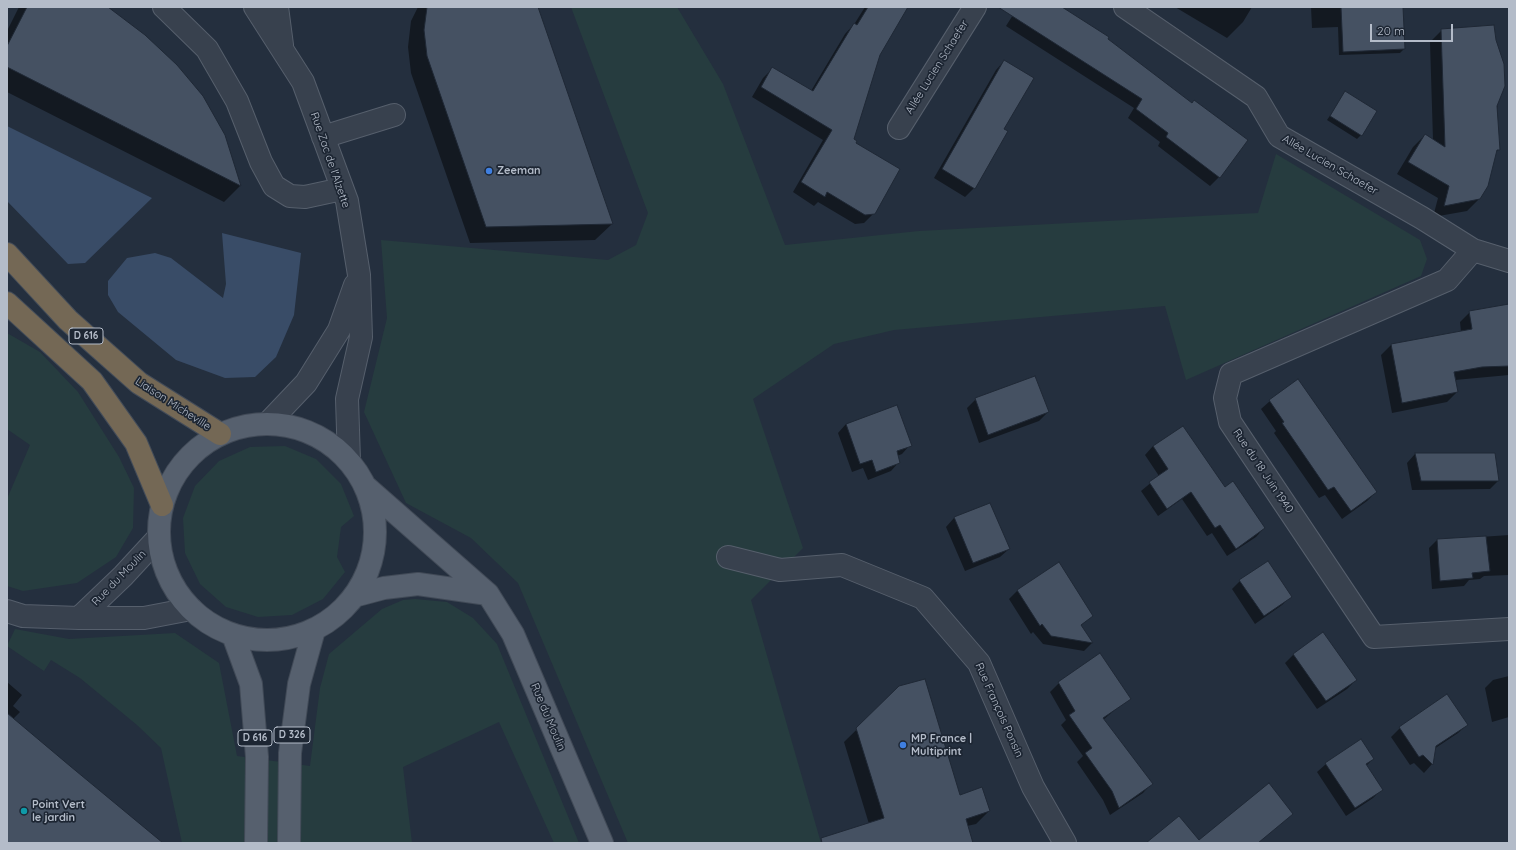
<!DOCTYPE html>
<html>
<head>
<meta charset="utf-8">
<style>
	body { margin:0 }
	#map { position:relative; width:1516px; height:850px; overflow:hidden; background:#242f3e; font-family:Quicksand,sans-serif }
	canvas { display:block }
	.frame { position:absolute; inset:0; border:8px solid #b4bcc9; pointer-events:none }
	.scale { position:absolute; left:1370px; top:24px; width:83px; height:18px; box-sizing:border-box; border:2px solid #b4bcc9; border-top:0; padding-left:5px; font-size:12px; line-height:14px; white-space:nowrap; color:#b4bcc9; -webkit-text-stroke:3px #1d2633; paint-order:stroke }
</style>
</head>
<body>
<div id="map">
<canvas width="1516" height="850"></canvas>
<div class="frame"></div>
<div class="scale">20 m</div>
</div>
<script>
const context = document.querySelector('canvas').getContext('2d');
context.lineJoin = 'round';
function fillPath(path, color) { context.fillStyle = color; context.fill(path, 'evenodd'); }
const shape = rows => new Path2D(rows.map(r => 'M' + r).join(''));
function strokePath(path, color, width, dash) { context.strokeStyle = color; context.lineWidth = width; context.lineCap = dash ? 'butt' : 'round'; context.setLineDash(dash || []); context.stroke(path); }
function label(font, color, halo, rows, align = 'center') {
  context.font = font + ' Quicksand,sans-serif'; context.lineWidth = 3.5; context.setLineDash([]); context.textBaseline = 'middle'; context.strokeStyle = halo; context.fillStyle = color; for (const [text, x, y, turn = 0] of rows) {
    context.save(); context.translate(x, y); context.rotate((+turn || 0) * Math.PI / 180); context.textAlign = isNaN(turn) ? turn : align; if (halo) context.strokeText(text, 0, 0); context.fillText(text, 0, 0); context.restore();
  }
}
fillPath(shape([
	[571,7,677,7,723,84,785,245,919,231,1258,213,1276,154,1420,240,1427,259,1421,276,1186,380,1165,306,894,330,834,344,753,399,803,548,751,600,821,843,628,843,518,583,471,538,406,503,364,412,387,318,381,240,608,260,636,245,648,213],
	[7,333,40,352,78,392,119,457,134,488,133,528,116,557,77,583,23,591,7,586,7,499,30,445,7,429],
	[285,446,316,459,341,484,354,516,341,527,337,557,345,572,323,599,292,615,258,617,226,607,200,584,185,553,183,518,195,486,219,461,250,447],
	[415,599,447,602,473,618,497,644,579,843,554,843,499,722,403,767,412,843,182,843,161,748,137,725,80,678,51,660,44,671,7,646,15,629,69,639,175,633,219,663,237,756,310,766,320,688,329,654,382,609,403,600]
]), '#263c3f');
fillPath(shape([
	[7,126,152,198,85,263,68,264,7,201],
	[222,233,301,253,294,315,276,357,255,377,225,378,176,360,118,312,108,295,108,281,127,258,155,253,171,258,223,298,226,284]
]), '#394c67');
fillPath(shape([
	[19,7,106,7,224,135,240,186,224,202,7,92,7,31],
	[418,7,536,7,612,224,595,240,470,243,411,73,408,47,411,21],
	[865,7,907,7,880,54,852,139,874,213,864,223,855,224,818,202,814,206,793,192,823,140,752,97,763,78,772,69,811,91,845,34,855,23],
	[1018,7,1061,7,1191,104,1194,101,1219,177,1210,186,1158,146,1160,142,1128,118,1134,108,1006,26],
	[1175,7,1252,7,1243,22,1227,38],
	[1311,7,1402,7,1404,49,1400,53,1339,55,1338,27,1312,28],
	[1442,30,1495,41,1499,149,1495,153,1479,199,1467,211,1433,217,1438,198,1397,174,1413,147,1425,135,1433,140,1430,42],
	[1004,61,1003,130,974,188,965,197,934,178,996,70],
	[1346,92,1361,135,1357,139,1327,120],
	[1509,305,1509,375,1455,380,1457,392,1447,402,1392,413,1381,355,1391,345,1461,332,1460,322,1470,312],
	[976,399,1048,412,1039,421,979,443,967,408],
	[1270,401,1376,492,1367,501,1342,519,1325,495,1319,498,1274,433,1276,431,1261,409],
	[896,406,910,445,902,454,897,456,899,462,891,471,868,480,863,468,852,472,838,433,846,424],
	[1153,446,1224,488,1264,528,1256,537,1227,556,1212,533,1207,536,1182,499,1158,516,1141,491,1159,476,1145,455],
	[1415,454,1498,481,1490,489,1412,490,1407,463],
	[990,505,1009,549,1000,557,965,571,946,527,954,518],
	[1509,535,1509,575,1484,576,1480,579,1469,580,1464,586,1432,589,1429,548,1437,540],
	[1058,564,1092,616,1080,626,1092,643,1084,651,1043,644,1033,632,1031,634,1009,599,1017,591],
	[1240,581,1291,596,1282,605,1255,624,1232,589],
	[1294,654,1356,680,1347,689,1317,709,1285,663],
	[1509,676,1509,717,1492,722,1485,688,1493,680],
	[7,682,22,695,13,706,20,712,13,719,153,843,7,843],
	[1059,683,1129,698,1103,720,1151,784,1143,793,1110,815,1103,800,1077,762,1083,756,1061,725,1066,720,1050,692],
	[900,687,959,796,989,811,976,824,967,826,972,843,832,843,869,824,844,742],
	[1447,695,1467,725,1458,733,1434,749,1432,764,1424,773,1414,763,1410,765,1391,737,1400,728],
	[1373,759,1366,766,1382,789,1373,798,1346,816,1317,772,1326,764]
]), '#0007');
const building = shape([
	[27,7,108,7,145,35,177,65,203,96,225,135,241,186,7,67,7,46,27,7],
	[427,7,538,7,613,224,486,227,427,56,424,30,427,7],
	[868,7,908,7,880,55,854,139,857,141,856,143,900,169,875,214,865,215,827,192,825,197,801,182,832,130,761,87,772,67,813,91,854,23,857,25,868,7],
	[998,7,1062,7,1109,37,1108,39,1192,103,1194,100,1248,140,1220,178,1166,137,1168,133,1136,109,1142,99,998,7],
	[1341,7,1403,7,1405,49,1343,52,1341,7],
	[1494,25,1496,40,1504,64,1505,86,1497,106,1500,150,1497,150,1488,186,1480,199,1444,206,1449,186,1408,162,1425,134,1445,147,1441,29,1494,25],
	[1004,60,1034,78,1004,129,1008,131,975,189,942,169,1004,60],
	[1345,91,1377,111,1362,136,1330,116,1345,91],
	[1509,304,1509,366,1482,367,1454,372,1458,392,1402,403,1391,344,1472,329,1469,311,1509,304],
	[1035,376,1049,412,988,435,975,398,1035,376],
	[1298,379,1377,492,1351,511,1334,487,1328,490,1282,423,1284,422,1269,400,1298,379],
	[897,405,912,446,897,451,900,463,876,472,872,460,860,464,846,424,897,405],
	[1183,426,1225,487,1233,481,1265,528,1236,549,1220,525,1215,528,1191,492,1167,509,1149,482,1168,469,1153,446,1183,426],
	[1415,453,1495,453,1499,481,1421,481,1415,453],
	[990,503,1010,549,973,563,954,517,990,503],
	[1486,536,1490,571,1472,573,1473,578,1440,581,1437,539,1486,536],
	[1268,561,1292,597,1264,616,1239,580,1268,561],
	[1059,562,1093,616,1081,625,1093,643,1051,636,1042,624,1040,626,1017,590,1059,562],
	[1323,632,1357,680,1326,701,1293,654,1323,632],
	[1100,653,1131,699,1103,718,1153,784,1119,808,1112,791,1085,753,1092,748,1069,715,1075,711,1058,682,1100,653],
	[925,679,960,795,982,787,990,811,966,819,973,843,822,843,821,838,884,818,856,728,899,686,925,679],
	[1447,694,1468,725,1436,746,1433,765,1423,755,1419,757,1399,727,1447,694],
	[7,713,70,766,163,843,7,843,7,713],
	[1361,739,1374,759,1366,764,1383,790,1355,808,1325,763,1361,739],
	[1269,783,1293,814,1258,843,1146,843,1179,816,1199,840,1269,783]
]);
fillPath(building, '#455162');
strokePath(building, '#1f2835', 1);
const minor = shape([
	[164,7,207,49,237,101,261,162,274,186,290,196,305,197,342,189],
	[255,7,303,82,347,201,359,275,361,337,347,399,349,461],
	[277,7,282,45],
	[1125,7,1256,97,1279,136,1422,218,1473,250,1509,261],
	[899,128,975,7],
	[323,137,394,115],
	[1473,250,1447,280,1231,374,1225,398,1230,422,1374,637,1509,629],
	[268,423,306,383,339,330,355,285],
	[728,557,780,570,842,565,923,598,979,663,1033,787,1065,843],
	[7,611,23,616,79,618,144,618,191,609],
	[79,618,123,576,159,537]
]);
const major = shape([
	'159 532a108 108 0 1 1 216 0a108 108 0 1 1-216 0Z',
	[365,486,488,594,513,634,602,843],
	[354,596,384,588,418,584,488,594],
	[233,635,251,684,257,757,256,843],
	[289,843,290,753,299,684,314,630]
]);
const highway = shape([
	[7,254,68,320,139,383,220,434],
	[7,303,92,381,136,443,162,505]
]);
strokePath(minor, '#565f6c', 24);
strokePath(major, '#414a57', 24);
strokePath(highway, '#434c59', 24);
strokePath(minor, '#38414e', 22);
strokePath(major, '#56606e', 22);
strokePath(highway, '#746855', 22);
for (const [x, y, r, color] of [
	[489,171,4,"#3f7fe0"],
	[903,745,4,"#3f7fe0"],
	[24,811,4,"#0f9aa8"]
]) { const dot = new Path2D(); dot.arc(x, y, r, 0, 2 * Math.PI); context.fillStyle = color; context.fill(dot); strokePath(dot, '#1d2633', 1.5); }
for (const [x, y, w] of [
	[86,336,34],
	[292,735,36],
	[255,738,34]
]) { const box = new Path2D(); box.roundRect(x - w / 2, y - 8, w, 16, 3); context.fillStyle = '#1d2633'; context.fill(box); strokePath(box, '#b4bcc9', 1); }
label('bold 10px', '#b4bcc9', null, [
	["D 616",86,336],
	["D 326",292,735],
	["D 616",255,738]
]);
label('11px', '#b4bcc9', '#1d2633', [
	["Allée Lucien Schaefer",937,67,-58],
	["Rue Zac de l'Alzette",330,160,71],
	["Allée Lucien Schaefer",1330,165,30],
	["Liaison Micheville",173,404,33],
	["Rue du 18 Juin 1940",1263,471,56],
	["Rue du Moulin",119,578,-46],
	["Rue François Ponsin",999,710,66],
	["Rue du Moulin",548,717,67]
]);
label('bold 11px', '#b4bcc9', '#1d2633', [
	["Zeeman",497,171],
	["MP France |",911,739],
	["Multiprint",911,752],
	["Point Vert",32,805],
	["le jardin",32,818]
], 'left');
</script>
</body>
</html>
